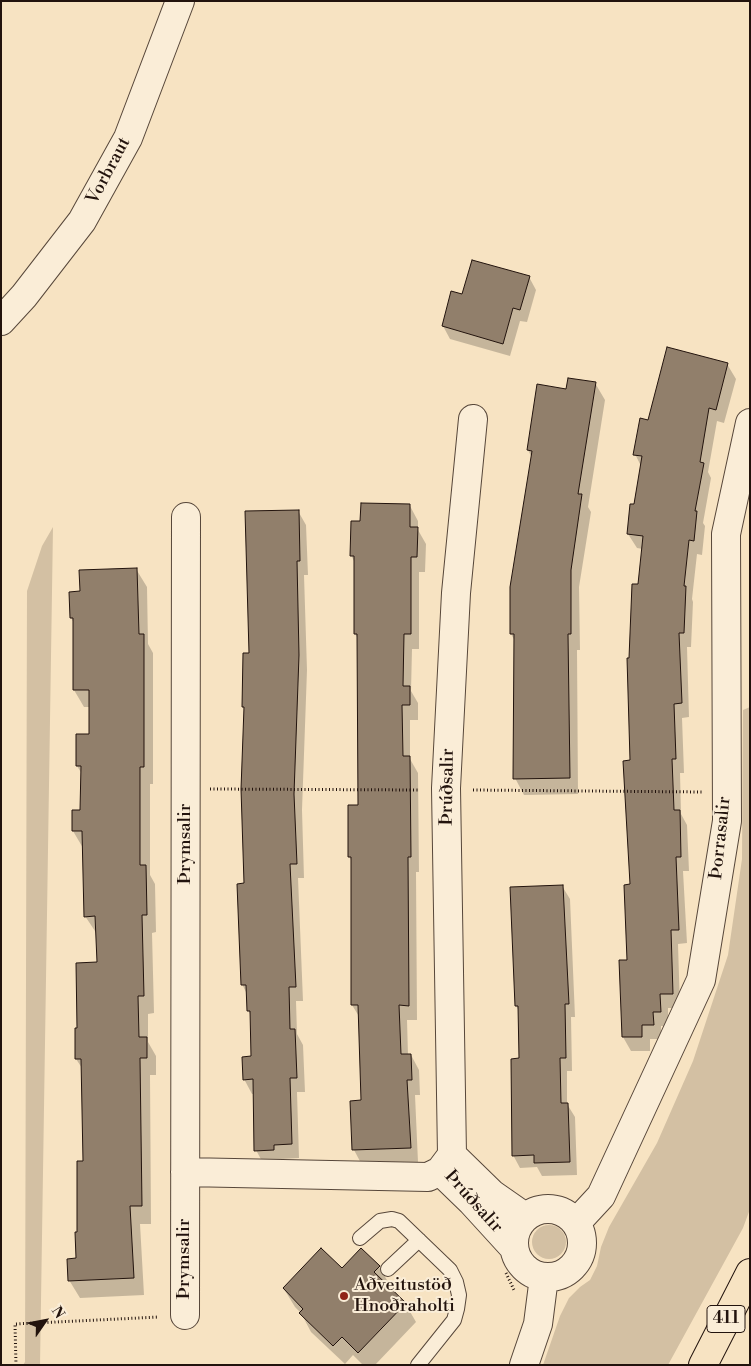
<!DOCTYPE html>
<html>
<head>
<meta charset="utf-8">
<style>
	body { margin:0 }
	#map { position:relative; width:751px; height:1366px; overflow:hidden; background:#f7e3c2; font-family:"Libre Bodoni",serif }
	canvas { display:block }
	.frame { position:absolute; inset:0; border:2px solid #22130d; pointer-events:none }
	.north { position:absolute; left:20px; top:1296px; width:50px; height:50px; -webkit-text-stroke:4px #faedd7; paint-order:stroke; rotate:57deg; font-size:14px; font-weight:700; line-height:20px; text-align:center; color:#22130d }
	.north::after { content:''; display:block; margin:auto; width:18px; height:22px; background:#22130d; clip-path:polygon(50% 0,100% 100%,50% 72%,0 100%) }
</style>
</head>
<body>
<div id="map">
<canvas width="751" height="1366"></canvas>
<div class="frame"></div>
<div class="north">N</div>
</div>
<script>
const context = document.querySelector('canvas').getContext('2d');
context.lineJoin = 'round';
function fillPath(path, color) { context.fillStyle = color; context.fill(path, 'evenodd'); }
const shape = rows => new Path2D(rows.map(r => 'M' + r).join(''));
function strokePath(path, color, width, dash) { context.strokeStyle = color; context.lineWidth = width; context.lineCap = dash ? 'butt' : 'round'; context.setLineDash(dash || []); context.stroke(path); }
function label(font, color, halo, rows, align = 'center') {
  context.font = font + ' "Libre Bodoni",serif'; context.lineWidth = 4; context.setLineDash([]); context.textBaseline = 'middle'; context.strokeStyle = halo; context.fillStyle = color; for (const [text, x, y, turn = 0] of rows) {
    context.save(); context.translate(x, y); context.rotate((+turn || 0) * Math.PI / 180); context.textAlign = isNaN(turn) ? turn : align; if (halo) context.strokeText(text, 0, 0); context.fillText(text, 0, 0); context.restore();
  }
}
fillPath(shape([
	[53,527,40,1365,23,1365,25,1362,27,591,42,546],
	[750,707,750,1209,743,1228,668,1365,543,1365,560,1316,569,1298,580,1287,590,1280,597,1266,601,1247,609,1227,657,1143,693,1061,728,955,742,859,743,710],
	'532 1242a17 17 0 1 1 34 0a17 17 0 1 1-34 0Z'
]), '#d3c0a3');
fillPath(shape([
	[529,277,536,290,527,322,520,321,510,356,450,339,443,326,463,295],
	[727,364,736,379,724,423,717,421,708,472,711,478,703,523,705,526,702,555,697,554,692,599,693,602,691,647,687,647,689,717,682,718,684,773,680,773,681,814,687,825,689,871,683,871,687,943,678,944,680,1008,668,1008,668,1026,661,1026,661,1039,650,1039,650,1051,631,1051,623,1037,628,961,631,886,630,659,643,549,637,548,628,534,641,466,635,454,649,421],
	[595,383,605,400,588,507,591,512,579,587,580,650,577,650,578,794,524,795,515,778,515,641,511,634,532,458,528,450,567,390],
	[410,506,418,521,418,530,426,544,425,572,419,572,419,649,412,649,411,691,418,703,418,720,410,720,410,759,418,773,419,872,416,872,417,1020,407,1020,408,1055,411,1055,419,1070,420,1095,415,1095,418,1162,362,1165,354,1150,363,1101,360,1018,352,1005,352,861,349,857,359,806,359,640,355,634,355,563,351,555,362,522],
	[298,511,306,525,308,575,304,575,307,670,302,810,304,878,298,878,303,1001,296,1001,297,1034,303,1045,305,1092,297,1092,299,1158,281,1159,282,1164,264,1165,256,1150,254,1094,252,1094,244,1079,253,1058,251,1016,248,1010,247,994,242,984,245,884,245,711,243,707,251,655],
	[136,569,147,587,148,644,153,653,153,784,150,784,150,875,155,884,156,932,152,933,154,1013,148,1014,148,1042,156,1056,156,1075,150,1075,151,1224,140,1224,144,1295,80,1298,69,1280,77,1259,84,1162,82,1068,76,1059,79,1029,98,964,97,934,85,916,83,848,73,831,82,812,82,774,77,766,90,736,90,707,84,707,74,690,74,623,71,618,70,593,81,593],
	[562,886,570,899,575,1017,571,1017,572,1071,567,1071,567,1104,575,1117,577,1175,542,1176,537,1167,520,1168,513,1155,521,1060,519,1011,516,1006],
	[379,1267,390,1285,388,1287,405,1303,416,1322,375,1365,363,1365,353,1355,345,1364,311,1332,301,1313,295,1307,284,1289,342,1270]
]), '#0003');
const building = shape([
	[472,260,530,276,520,310,513,308,503,344,442,326,451,291,462,294,472,260],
	[667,347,728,363,716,410,709,408,700,462,704,463,695,511,697,511,694,541,689,540,684,586,686,586,684,633,679,633,682,703,674,704,676,759,672,759,674,810,680,810,681,857,676,857,679,930,671,930,673,994,660,994,661,1012,653,1012,654,1025,642,1025,642,1037,622,1037,619,960,627,960,624,885,630,884,623,761,630,760,627,658,629,658,632,584,638,584,643,536,627,534,630,504,634,504,642,456,633,455,640,418,648,420,667,347],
	[568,378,596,382,578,494,582,494,571,570,571,634,568,634,570,778,513,779,514,634,510,634,510,587,532,451,527,450,537,384,566,389,568,378],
	[361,503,410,504,410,527,418,527,417,557,411,557,411,634,404,634,403,686,410,686,410,705,402,705,403,756,410,756,411,857,408,857,409,1006,399,1005,401,1054,411,1054,412,1080,407,1080,411,1148,352,1150,350,1101,361,1100,358,1005,351,1005,351,857,348,857,348,805,358,805,357,634,354,634,354,556,350,556,351,521,360,521,361,503],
	[299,510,300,561,297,561,299,655,294,794,297,864,290,864,296,987,289,987,290,1029,295,1029,297,1078,290,1078,292,1144,274,1145,274,1150,254,1151,253,1079,243,1080,242,1057,251,1056,250,1011,247,1011,246,985,241,985,237,884,244,883,241,789,244,707,242,707,243,653,249,653,245,511,299,510],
	[137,568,139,634,144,634,144,767,140,767,140,865,146,865,147,915,142,915,144,996,138,996,139,1037,147,1037,147,1058,140,1058,142,1206,130,1206,134,1278,68,1281,67,1259,76,1258,75,1232,77,1232,77,1161,83,1161,81,1059,75,1059,75,1028,77,1028,76,963,97,962,95,916,84,917,82,831,72,831,72,810,80,810,81,766,76,766,76,734,89,734,89,690,73,690,73,618,70,618,69,592,80,591,79,570,137,568],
	[563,885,569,1004,565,1004,566,1058,560,1058,561,1103,568,1103,570,1162,534,1163,534,1155,512,1156,511,1059,519,1058,518,1006,515,1006,510,887,563,885],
	[321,1248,342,1268,361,1248,380,1266,374,1272,406,1303,358,1353,342,1337,333,1346,299,1313,303,1309,283,1288,321,1248]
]);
fillPath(building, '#917f6b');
strokePath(building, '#22130d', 1);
const service = shape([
	[360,1238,380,1221,392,1219,399,1221,450,1270,456,1282,459,1295,457,1309,454,1320,418,1365],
	[388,1269,419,1240]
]);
const minor = shape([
	[1,321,24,296,82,221,128,138,180,1],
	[452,1155,492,1194,525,1217],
	[440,1171,472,1202,514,1248],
	[185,1172,428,1177,440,1171,452,1155,446,788,456,593,473,419],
	'514 1243a34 34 0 1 1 68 0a34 34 0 1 1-68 0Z',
	[576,1223,601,1196,701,980,727,821,726,534,750,423],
	[185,1315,186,517],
	[524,1365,538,1324,544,1277]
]);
const primary = shape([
	[703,1365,750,1273]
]);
strokePath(service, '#57473a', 16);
strokePath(minor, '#57473a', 30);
strokePath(primary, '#22130d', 30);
strokePath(shape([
	[210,789,419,790],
	[473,790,702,792],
	[506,1273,514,1290],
	[16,1365,15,1324,159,1317]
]), '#22130d', 3, [1, 2.5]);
strokePath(service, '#faedd7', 14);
strokePath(minor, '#faedd7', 28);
strokePath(primary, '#f7e3c2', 28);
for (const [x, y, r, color] of [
	[344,1296,5,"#8f2418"]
]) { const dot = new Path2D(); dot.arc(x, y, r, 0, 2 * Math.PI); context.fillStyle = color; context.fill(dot); strokePath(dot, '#faedd7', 2); }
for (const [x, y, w] of [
	[726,1319,38]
]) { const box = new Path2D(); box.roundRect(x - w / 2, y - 13.5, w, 27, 4); context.fillStyle = '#faedd7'; context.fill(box); strokePath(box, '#22130d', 1); }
label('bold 16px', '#22130d', null, [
	["411",726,1319]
]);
label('18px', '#22130d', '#faedd7', [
	["Vorbraut",109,171,-62],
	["Þrúðsalir",448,787,-89],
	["Þorrasalir",721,838,-84],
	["Þrymsalir",186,844,-90],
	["Þrúðsalir",473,1202,48],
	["Þrymsalir",185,1259,-90]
]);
label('18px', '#22130d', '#faedd7', [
	["Aðveitustöð",354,1286],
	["Hnoðraholti",354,1307]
], 'left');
</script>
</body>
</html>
